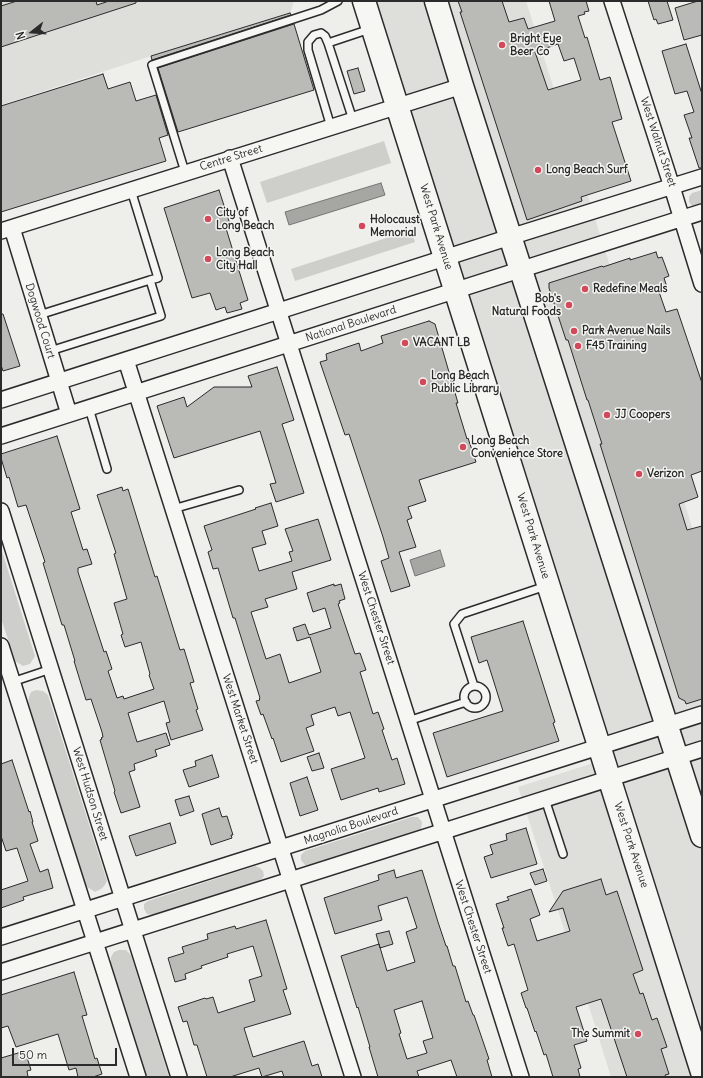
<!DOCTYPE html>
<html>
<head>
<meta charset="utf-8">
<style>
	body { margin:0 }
	#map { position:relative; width:703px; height:1078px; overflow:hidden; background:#eeeeea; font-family:Delius,sans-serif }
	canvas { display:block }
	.frame { position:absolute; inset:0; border:2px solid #2b2b2b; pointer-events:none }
	.north { position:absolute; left:12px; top:12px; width:40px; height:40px; -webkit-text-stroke:3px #f6f6f2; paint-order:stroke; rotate:253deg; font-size:11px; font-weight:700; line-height:16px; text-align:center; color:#2b2b2b }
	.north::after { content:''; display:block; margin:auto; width:14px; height:18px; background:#2b2b2b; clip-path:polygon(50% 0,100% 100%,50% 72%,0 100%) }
	.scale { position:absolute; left:12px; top:1048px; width:105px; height:18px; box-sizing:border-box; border:2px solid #2b2b2b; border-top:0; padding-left:5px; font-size:12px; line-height:14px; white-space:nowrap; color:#2b2b2b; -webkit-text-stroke:3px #f6f6f2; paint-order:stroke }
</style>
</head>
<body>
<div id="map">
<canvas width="703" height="1078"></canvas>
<div class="frame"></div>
<div class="north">N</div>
<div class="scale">50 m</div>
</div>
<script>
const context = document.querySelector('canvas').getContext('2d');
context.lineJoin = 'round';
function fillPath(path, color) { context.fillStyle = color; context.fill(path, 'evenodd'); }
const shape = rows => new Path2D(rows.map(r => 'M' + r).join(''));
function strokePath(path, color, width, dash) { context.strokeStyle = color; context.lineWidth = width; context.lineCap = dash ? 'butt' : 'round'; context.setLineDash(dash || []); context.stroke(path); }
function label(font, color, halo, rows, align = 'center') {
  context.font = font + ' Delius,sans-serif'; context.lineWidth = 3; context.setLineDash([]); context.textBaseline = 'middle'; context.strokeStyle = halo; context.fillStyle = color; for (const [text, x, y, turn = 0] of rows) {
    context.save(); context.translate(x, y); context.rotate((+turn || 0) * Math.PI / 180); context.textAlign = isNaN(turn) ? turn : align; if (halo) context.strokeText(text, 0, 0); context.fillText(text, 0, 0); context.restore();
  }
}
fillPath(shape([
	[1,1,294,1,290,13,151,56,1,105],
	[364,1,526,1,599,231,702,559,702,1077,611,1077,586,997,518,787,600,761]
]), '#dededb');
fillPath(shape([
	[384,141,391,163,267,203,260,182],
	[702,190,702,206,697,208,692,206,689,202,689,197,692,193],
	[411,230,415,242,295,281,291,269],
	[1,548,35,656,30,664,23,666,15,661,1,618],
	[36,690,43,691,48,695,107,881,104,886,101,889,95,892,86,886,28,703,29,697,31,692],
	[412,817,418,817,422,822,421,829,416,832,311,866,305,865,301,860,301,855,305,851],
	[255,866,260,868,263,871,264,876,259,882,152,915,147,914,144,909,144,904,148,901],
	[119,950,126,950,131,955,169,1077,147,1077,111,963,111,957,114,952]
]), '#cececa');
const water = shape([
	[381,183,385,195,289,225,285,212,381,183],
	[440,550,445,566,415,576,410,560,440,550]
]);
fillPath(water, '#a6a6a3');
strokePath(water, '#757573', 1);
const building = shape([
	[17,1,96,1,97,5,109,1,136,1,136,3,1,47,1,6,17,1],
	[458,1,502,1,509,22,524,18,528,29,555,21,549,1,586,1,589,11,584,12,585,14,578,16,585,38,587,37,600,80,610,77,622,119,612,122,631,181,581,197,582,201,527,220,460,12,462,12,458,1],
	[558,44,564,61,574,58,581,80,548,90,535,52,558,44],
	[648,1,667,1,673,20,658,24,656,19,654,20,648,1],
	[698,1,702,1,702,35,684,40,675,8,698,1],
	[290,13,291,15,152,60,151,56,290,13],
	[294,24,314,90,178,132,158,68,294,24],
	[686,44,702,94,702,168,699,168,689,138,692,138,684,115,694,112,687,91,675,94,662,51,686,44],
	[358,68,365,91,354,94,347,71,358,68],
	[103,74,108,89,130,82,136,101,156,95,168,135,159,138,166,161,1,212,1,106,103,74],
	[219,190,230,224,225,225,248,300,240,303,242,309,227,313,225,307,216,310,210,293,192,298,164,208,219,190],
	[656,252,658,258,662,257,669,276,664,278,667,287,658,289,666,312,677,309,702,383,702,471,691,475,698,497,679,504,687,530,702,526,702,699,686,704,685,701,679,698,600,444,602,444,588,400,587,400,568,340,566,340,549,288,549,283,602,266,603,267,630,258,630,260,656,252],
	[1,314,3,314,20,366,3,371,1,365,1,314],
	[429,321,435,324,458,403,456,403,467,439,468,438,476,462,419,480,426,501,408,507,412,518,407,520,416,547,399,552,410,586,391,592,381,561,389,558,383,537,349,434,345,435,320,362,327,360,326,354,359,343,361,351,383,343,381,336,429,321],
	[277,367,294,420,282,424,304,493,276,502,270,484,276,483,260,431,174,458,157,406,184,397,187,407,214,387,252,387,248,376,277,367],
	[57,436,80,509,71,512,83,550,87,549,92,564,78,568,78,572,104,652,106,651,112,669,108,671,117,698,123,696,124,699,154,689,149,675,150,674,141,642,125,647,121,635,123,634,114,603,127,599,114,554,116,553,97,495,122,487,123,491,128,489,155,577,157,576,180,650,184,649,194,682,190,683,198,709,196,710,203,730,171,740,166,723,170,722,164,701,128,713,137,742,166,733,170,745,155,750,157,756,134,764,135,770,129,772,140,807,121,813,114,792,115,791,100,740,102,739,101,738,103,737,102,732,91,699,86,700,74,661,75,661,64,625,62,625,43,563,45,562,26,505,18,507,9,477,7,478,1,458,1,454,57,436],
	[271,503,278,526,262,531,266,544,252,548,259,571,292,561,289,552,293,551,285,529,318,519,331,560,292,572,297,589,265,599,268,607,251,612,266,659,280,654,289,683,321,672,310,637,297,641,293,628,305,624,309,635,331,628,325,608,313,612,307,593,334,584,334,586,341,584,345,599,339,601,340,603,338,604,355,654,360,653,366,670,360,672,373,714,378,712,384,729,382,730,392,760,397,758,405,784,379,792,378,788,341,800,331,769,365,758,350,712,338,716,335,707,311,715,314,725,306,728,314,751,281,762,273,738,272,739,263,714,261,715,256,701,260,700,259,699,260,698,235,618,233,618,218,568,213,569,208,552,212,550,204,526,256,509,255,508,271,503],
	[523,621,555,722,553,723,559,741,447,777,433,733,503,711,487,660,479,663,471,637,523,621],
	[319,753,324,768,312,771,307,757,319,753],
	[212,755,219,777,189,787,183,770,196,766,195,761,212,755],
	[12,760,29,812,30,811,33,822,32,822,38,841,30,844,40,872,48,869,53,888,23,897,24,900,1,908,1,890,28,881,17,848,6,851,1,836,1,764,12,760],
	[307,777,318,810,300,816,290,783,307,777],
	[189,796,194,811,180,816,175,800,189,796],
	[219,808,222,817,227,816,233,835,231,835,232,838,211,845,202,814,219,808],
	[170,823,176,843,136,856,129,836,170,823],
	[526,828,537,864,491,878,484,857,493,854,490,845,507,840,506,834,526,828],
	[543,869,547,881,535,885,530,873,543,869],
	[394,870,396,878,422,870,438,922,446,946,447,946,453,966,455,966,466,1002,468,1001,473,1015,474,1015,489,1059,487,1060,492,1077,457,1077,451,1060,417,1071,419,1077,378,1077,369,1047,370,1047,358,1007,357,1008,341,956,379,944,387,971,415,962,406,932,417,928,407,897,378,906,382,920,335,934,324,898,379,880,378,875,394,870],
	[422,1001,433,1038,423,1041,427,1053,407,1059,399,1034,401,1033,394,1010,422,1001],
	[601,879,606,895,617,891,643,970,633,974,640,994,643,993,652,1020,657,1018,667,1047,661,1049,669,1074,665,1075,666,1077,627,1077,601,999,576,1007,587,1041,574,1045,581,1068,578,1069,580,1077,553,1077,546,1054,544,1055,536,1031,535,1032,527,1008,526,1008,521,993,528,990,514,944,508,946,502,928,504,928,496,904,509,900,507,897,531,889,540,915,530,919,537,941,570,931,563,908,549,912,563,891,601,879],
	[266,920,287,989,283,990,291,1014,244,1028,253,1057,304,1041,312,1066,318,1064,322,1077,284,1077,282,1071,262,1077,259,1068,230,1077,207,1077,197,1045,194,1045,187,1021,183,1022,178,1007,205,998,206,999,213,997,218,1013,255,1001,249,980,262,976,253,946,227,954,228,957,201,966,202,968,185,974,186,979,175,982,168,958,184,953,182,947,208,939,207,934,235,926,236,929,266,920],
	[389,931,393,944,380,948,376,934,389,931],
	[74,972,87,1015,82,1016,95,1059,97,1058,102,1074,93,1077,78,1077,76,1068,69,1070,58,1034,16,1047,8,1026,1,1028,1,995,74,972],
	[25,1051,31,1070,27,1071,28,1077,1,1077,1,1058,25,1051]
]);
fillPath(building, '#babab7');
strokePath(building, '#2b2b2b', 1);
const service = shape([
	[328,43,370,29],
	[331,127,308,50,308,42,314,35,321,33,325,36,328,43,353,120],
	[185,172,152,65,321,10,338,1],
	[131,190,158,278,150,280],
	[39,315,150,280,161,316,50,351],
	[89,408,107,469],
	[173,509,239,490],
	[12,682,51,669],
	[474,686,454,624,462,614,546,586],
	'464 697a11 11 0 1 1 22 0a11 11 0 1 1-22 0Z',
	[408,721,466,702],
	[545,799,563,854]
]);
const minor = shape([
	[612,1,672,187,702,284],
	[230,158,521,1077],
	[12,228,69,414],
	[1,231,462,86],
	[126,360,353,1077],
	[1,400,510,237,702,177],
	[1,436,488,280,702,212],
	[1,511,179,1077],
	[1,646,138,1077],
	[1,937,702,714],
	[1,972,702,749]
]);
const trunk = shape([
	[364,1,702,1072],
	[436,1,462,86,702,836]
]);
strokePath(service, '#2b2b2b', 10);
strokePath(minor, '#2b2b2b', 18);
strokePath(trunk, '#2b2b2b', 25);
strokePath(service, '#f6f6f2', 7);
strokePath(minor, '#f6f6f2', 15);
strokePath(trunk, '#f6f6f2', 22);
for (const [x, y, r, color] of [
	[502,45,4,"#d1495b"],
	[538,170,4,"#d1495b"],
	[208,219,4,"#d1495b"],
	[362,226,4,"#d1495b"],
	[208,259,4,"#d1495b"],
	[585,289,4,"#d1495b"],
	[569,305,4,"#d1495b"],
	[574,331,4,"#d1495b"],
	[405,343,4,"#d1495b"],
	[578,346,4,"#d1495b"],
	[423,382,4,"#d1495b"],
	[607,415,4,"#d1495b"],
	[463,447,4,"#d1495b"],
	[639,474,4,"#d1495b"],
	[638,1034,4,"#d1495b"]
]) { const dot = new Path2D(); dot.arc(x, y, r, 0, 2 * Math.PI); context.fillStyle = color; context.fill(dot); strokePath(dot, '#f6f6f2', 1.5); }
label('bold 11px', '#2b2b2b', '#f6f6f2', [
	["Bright Eye",510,39],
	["Beer Co",510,52],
	["Long Beach Surf",546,170],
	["City of",216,213],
	["Long Beach",216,226],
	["Holocaust",370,220],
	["Memorial",370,233],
	["Long Beach",216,253],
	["City Hall",216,266],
	["Redefine Meals",593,289],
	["Bob's",561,299,"right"],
	["Natural Foods",561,312,"right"],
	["Park Avenue Nails",582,331],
	["VACANT LB",413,343],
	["F45 Training",586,346],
	["Long Beach",431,376],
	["Public Library",431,389],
	["JJ Coopers",615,415],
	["Long Beach",471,441],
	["Convenience Store",471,454],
	["Verizon",647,474],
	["The Summit",630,1034,"right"]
], 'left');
label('11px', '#2b2b2b', '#f6f6f2', [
	["West Walnut Street",658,142,72],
	["Centre Street",231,158,-17],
	["West Park Avenue",436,227,73],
	["Dogwood Court",40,321,73],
	["National Boulevard",351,324,-18],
	["West Park Avenue",533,536,73],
	["West Chester Street",376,618,72],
	["West Market Street",240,719,72],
	["West Hudson Street",90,794,73],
	["Magnolia Boulevard",351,826,-18],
	["West Park Avenue",631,845,72],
	["West Chester Street",473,927,72]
]);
</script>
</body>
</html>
